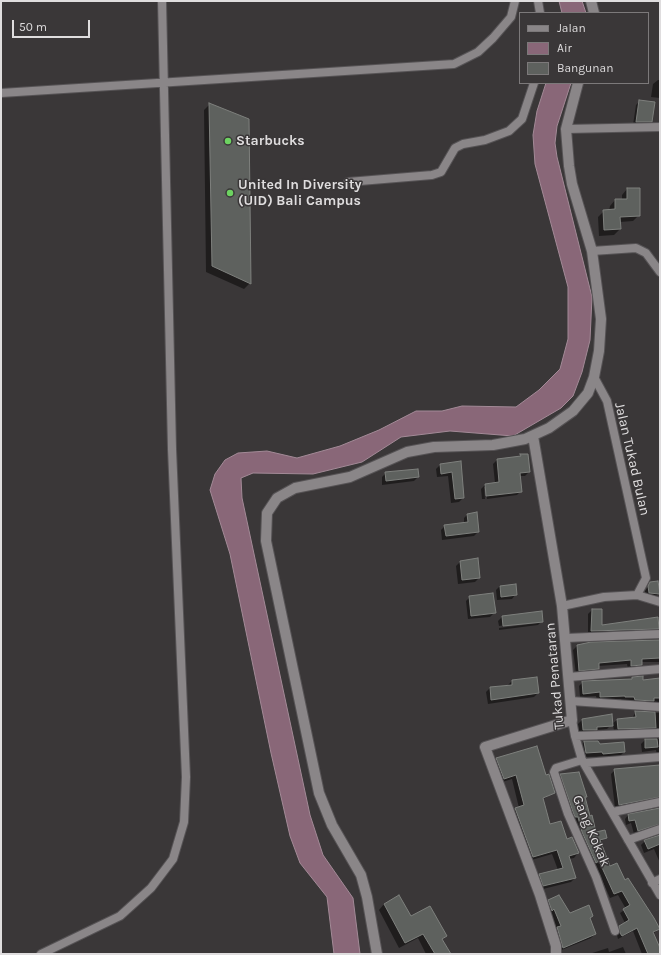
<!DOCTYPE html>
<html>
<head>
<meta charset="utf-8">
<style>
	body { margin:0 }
	#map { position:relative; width:661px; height:955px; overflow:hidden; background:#3a3738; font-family:Karla,sans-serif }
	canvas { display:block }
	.frame { position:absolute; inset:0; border:2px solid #dfddde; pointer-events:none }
	.legend { position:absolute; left:519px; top:12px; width:130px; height:72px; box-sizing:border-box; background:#3a3738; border:1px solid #7c797a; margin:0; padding:5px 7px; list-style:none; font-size:12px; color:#dfddde }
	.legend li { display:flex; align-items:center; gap:8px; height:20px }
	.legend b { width:20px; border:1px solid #7c797a }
	.scale { position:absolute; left:12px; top:20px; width:78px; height:18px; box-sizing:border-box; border:2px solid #dfddde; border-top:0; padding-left:5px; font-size:12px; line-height:14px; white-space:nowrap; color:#dfddde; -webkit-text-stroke:3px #3a3738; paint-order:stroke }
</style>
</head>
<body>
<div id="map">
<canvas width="661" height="955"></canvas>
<div class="frame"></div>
<ul class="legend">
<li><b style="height:5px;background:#8a8688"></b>Jalan</li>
<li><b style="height:11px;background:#896778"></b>Air</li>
<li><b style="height:11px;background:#5e615e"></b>Bangunan</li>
</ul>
<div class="scale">50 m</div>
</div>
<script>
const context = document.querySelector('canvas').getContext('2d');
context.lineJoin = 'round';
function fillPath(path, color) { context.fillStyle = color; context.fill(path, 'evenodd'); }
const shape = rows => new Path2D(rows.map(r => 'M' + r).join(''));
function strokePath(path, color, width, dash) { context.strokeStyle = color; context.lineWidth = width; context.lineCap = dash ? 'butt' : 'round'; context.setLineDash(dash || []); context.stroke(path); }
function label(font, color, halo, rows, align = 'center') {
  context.font = font + ' Karla,sans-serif'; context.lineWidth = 3; context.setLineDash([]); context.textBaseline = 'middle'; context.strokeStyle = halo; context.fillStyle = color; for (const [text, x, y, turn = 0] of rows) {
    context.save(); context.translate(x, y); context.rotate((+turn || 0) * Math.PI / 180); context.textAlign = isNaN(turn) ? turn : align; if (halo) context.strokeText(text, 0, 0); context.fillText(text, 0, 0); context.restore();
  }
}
const water = shape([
	[559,1,582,1,586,13,562,13,559,1],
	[546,83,571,83,557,126,555,143,557,157,592,297,590,340,582,372,573,396,561,408,513,436,450,431,401,437,362,462,313,474,253,473,241,478,242,498,310,815,323,855,353,898,360,954,334,954,327,897,300,863,290,836,271,753,230,554,210,490,215,474,225,460,238,453,267,451,297,458,340,446,379,430,416,411,442,411,462,406,516,407,539,390,560,369,568,339,568,287,535,164,533,135,537,111,546,83]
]);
fillPath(water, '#896778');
strokePath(water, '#a38a97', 1);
fillPath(shape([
	[658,80,660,80,660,98,651,97,653,84],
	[640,101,651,121,647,125,633,125,636,105],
	[210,104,250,283,244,289,206,272,204,110],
	[627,189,639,215,633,221,620,222,620,229,614,235,599,236,598,217,604,211,609,211,610,206,615,200,622,200,622,195],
	[521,455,529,472,525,476,519,476,521,491,517,495,487,499,486,487,484,487,485,499,482,499,481,489,485,485,495,483,493,464,497,460,519,457],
	[460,463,463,498,459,502,451,503,448,476,437,477,436,469,440,465],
	[386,473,418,477,414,481,382,485,382,477],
	[468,514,478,532,474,536,442,540,441,530,445,526,464,523,464,518],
	[460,562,479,578,475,582,458,584,456,566],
	[651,583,659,593,655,597,645,597,645,591],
	[500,586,516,594,512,599,497,600,496,590],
	[470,597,494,613,490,617,468,619,466,601],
	[592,610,601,626,660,618,660,630,588,635,588,614],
	[502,617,542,621,538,625,499,630,499,628,539,623,539,621,499,626,498,621],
	[660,640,660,662,641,662,637,669,628,669,627,664,598,666,594,672,576,674,573,650,577,646],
	[632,678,642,681,660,680,660,707,631,703,631,700,622,701,621,699,597,701,596,696,580,697,579,686,583,682,630,680],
	[512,681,538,693,534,697,488,704,486,692,490,688,508,685],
	[636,712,660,713,660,734,614,732,613,723,617,720,632,718],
	[582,720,611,725,607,729,595,730,592,733,579,734,578,724],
	[660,739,660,757,657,755,656,750,642,752,641,744,645,740],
	[584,742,599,745,624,752,620,756,582,757,580,746],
	[497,759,545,776,554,792,542,800,549,826,578,853,574,858,569,859,575,878,571,882,539,890,535,879,540,875,558,870,552,854,528,861,511,813,519,808,512,779,499,783,492,764],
	[660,766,660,802,615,808,611,774,615,770],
	[561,775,586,797,584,799,596,833,606,837,600,842,609,867,624,881,658,929,653,934,660,949,660,954,642,954,633,931,618,939,616,931,625,923,620,913,626,909,618,895,610,898,595,864,592,866,557,778],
	[660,809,660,830,634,834,631,823,626,825,625,819,628,815],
	[660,836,660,863,654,849,644,853,641,845,645,841],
	[549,901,570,914,589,919,595,934,591,938,559,951,553,932,557,928,545,905],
	[384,904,446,936,442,940,450,954,426,954,418,938,399,948,379,910],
	[623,947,626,954,589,954,608,948,609,952]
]), '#0007');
const building = shape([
	[639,100,655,102,652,122,636,122,639,100],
	[209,103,249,119,251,284,212,266,209,103],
	[627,188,640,188,640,216,620,217,621,229,604,230,603,210,615,209,615,199,627,199,627,188],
	[520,454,528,454,530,472,520,473,522,492,486,496,485,484,499,482,497,459,521,456,520,454],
	[461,461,464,498,455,499,452,472,441,474,440,464,461,461],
	[418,469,419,477,386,481,385,472,418,469],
	[477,512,479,532,446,536,444,525,468,522,467,514,477,512],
	[478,558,480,578,462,580,460,561,478,558],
	[658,581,660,594,649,593,648,586,650,582,658,581],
	[516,584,517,595,501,597,500,586,516,584],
	[493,593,496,613,471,616,469,596,493,593],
	[592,609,602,609,602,625,658,617,659,629,591,631,592,609],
	[542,611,543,622,503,626,502,616,542,611],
	[660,640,660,658,642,659,642,665,631,666,631,660,599,663,599,669,579,671,577,645,591,642,660,640],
	[643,676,643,680,660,678,660,698,654,698,654,701,635,700,634,697,625,697,625,696,600,697,600,692,583,694,582,681,632,679,632,677,643,676],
	[537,677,539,693,491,700,490,687,512,685,512,680,537,677],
	[635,711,655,712,656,728,618,729,617,719,636,717,635,711],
	[612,714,613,726,597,727,597,730,583,730,582,719,612,714],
	[645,739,657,739,658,747,645,748,645,739],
	[584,741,598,741,600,744,624,742,625,752,603,754,602,752,586,753,584,741],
	[537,746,546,775,549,774,555,793,543,798,550,824,561,821,567,839,572,837,579,853,569,856,576,878,543,886,539,874,563,868,557,850,533,857,515,808,524,805,516,775,504,779,496,758,537,746],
	[660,765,660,797,619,805,614,769,660,765],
	[579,772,587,797,585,797,590,816,592,815,596,832,605,830,607,838,600,840,610,866,617,863,625,880,628,878,654,918,660,929,653,932,660,948,660,954,648,954,637,928,622,936,620,933,619,926,629,920,623,909,630,905,622,891,614,894,599,861,596,863,582,832,578,817,575,817,573,812,560,774,579,772],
	[660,808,660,824,638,831,635,820,629,821,628,814,660,808],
	[660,835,660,844,648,849,644,840,660,835],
	[399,895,411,916,430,906,447,936,442,939,451,954,435,954,423,934,405,943,384,904,399,895],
	[559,895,570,913,589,905,593,916,590,918,596,934,563,948,557,927,561,926,554,909,552,911,548,900,559,895]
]);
fillPath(building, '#5e615e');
strokePath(building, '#7e807d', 1);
const minor = shape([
	[538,1,540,13],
	[1,93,454,64,478,52,493,38,511,17,515,1],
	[566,129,660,127],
	[348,182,432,175,441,172,455,148,463,144,485,140,509,131,522,119,534,83],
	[592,251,636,248,646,253,660,272],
	[594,377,607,401,646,578,637,595],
	[562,606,604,597,637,595,660,602],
	[566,638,660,634],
	[569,677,660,669],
	[571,701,660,707],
	[572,720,575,736,582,760,660,895],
	[575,736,660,733],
	[582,760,556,768,554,772,568,814,596,877,615,931],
	[584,763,660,757],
	[613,812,660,802],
	[628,840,660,829],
	[652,883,660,879],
	[41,954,120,916,151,888,173,859,184,822,186,777,172,449,162,1]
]);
const tertiary = shape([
	[591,1,594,13],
	[533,436,562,606,572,720,485,747,540,895,556,946,556,954],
	[377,954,367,897,361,875,332,825,319,793,266,541,267,513,277,498,295,488,350,477,407,452,434,447,493,445,525,439,549,428,573,411,588,393,594,377,599,351,601,319,592,251,572,184,569,166,566,129,578,83]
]);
strokePath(minor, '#565355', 10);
strokePath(tertiary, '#565355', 12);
strokePath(minor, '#8a8688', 8);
strokePath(tertiary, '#8a8688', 10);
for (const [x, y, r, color] of [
	[228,141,4,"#6dd361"],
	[230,193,4,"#6dd361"]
]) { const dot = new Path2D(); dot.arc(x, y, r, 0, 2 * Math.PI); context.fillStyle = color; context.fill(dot); strokePath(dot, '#3a3738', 1.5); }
label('bold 14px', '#dfddde', '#3a3738', [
	["Starbucks",236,141],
	["United In Diversity",238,185],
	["(UID) Bali Campus",238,201]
], 'left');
label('14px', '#dfddde', '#3a3738', [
	["Jalan Tukad Bulan",632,459,77],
	["Tukad Penataran",555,676,-95],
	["Gang Kokak",591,831,67]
]);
</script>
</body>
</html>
